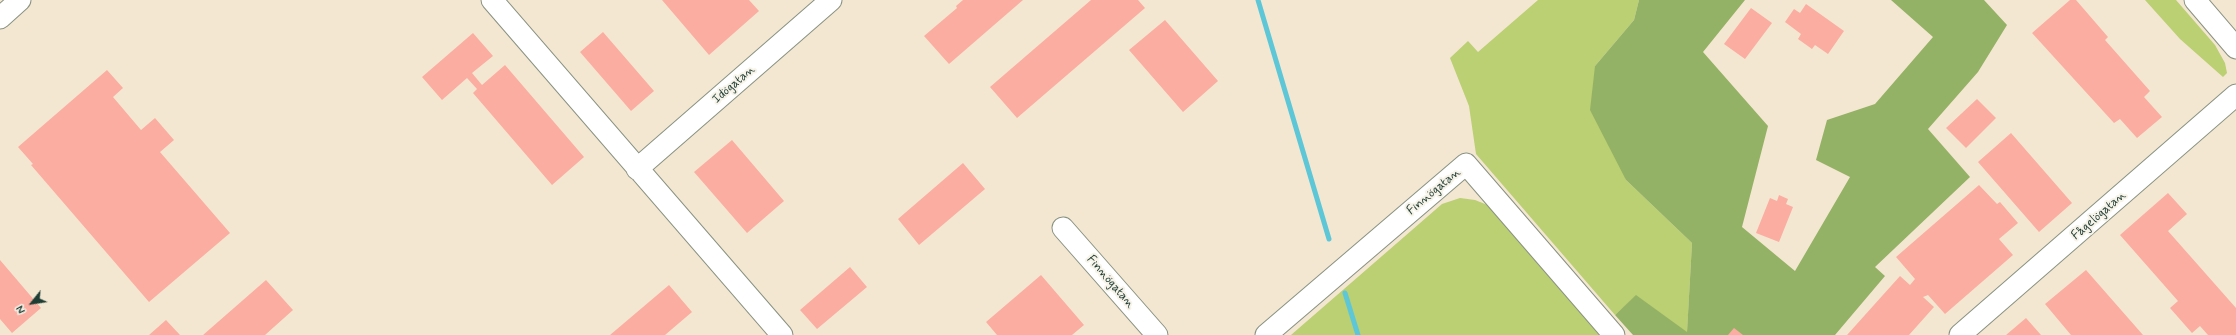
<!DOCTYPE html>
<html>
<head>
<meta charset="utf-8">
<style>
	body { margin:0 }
	#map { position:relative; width:2236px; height:335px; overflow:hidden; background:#f3e7d1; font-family:Mynerve,sans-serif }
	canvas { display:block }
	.north { position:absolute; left:12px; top:283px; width:40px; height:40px; -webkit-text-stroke:3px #f7f3e8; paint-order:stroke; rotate:240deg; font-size:11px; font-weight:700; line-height:16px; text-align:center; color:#1f3d34 }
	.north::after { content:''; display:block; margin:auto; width:14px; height:18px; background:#1f3d34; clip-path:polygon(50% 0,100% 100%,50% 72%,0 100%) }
</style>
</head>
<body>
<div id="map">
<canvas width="2236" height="335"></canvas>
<div class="north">N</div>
</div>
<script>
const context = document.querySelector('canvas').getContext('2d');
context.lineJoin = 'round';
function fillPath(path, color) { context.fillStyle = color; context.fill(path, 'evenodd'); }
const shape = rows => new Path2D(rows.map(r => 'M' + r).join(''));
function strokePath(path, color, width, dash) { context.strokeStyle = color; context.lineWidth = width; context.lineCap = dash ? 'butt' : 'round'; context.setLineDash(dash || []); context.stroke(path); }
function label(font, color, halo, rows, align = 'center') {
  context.font = font + ' Mynerve,sans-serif'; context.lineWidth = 4; context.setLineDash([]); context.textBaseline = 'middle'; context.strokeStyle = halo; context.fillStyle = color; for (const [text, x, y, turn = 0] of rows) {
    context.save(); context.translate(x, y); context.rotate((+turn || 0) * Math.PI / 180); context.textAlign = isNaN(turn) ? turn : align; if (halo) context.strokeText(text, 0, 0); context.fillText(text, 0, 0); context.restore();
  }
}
fillPath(shape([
	[1538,0,1639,0,1634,20,1595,66,1626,180,1692,243,1687,333,1636,296,1615,315,1476,154,1469,106,1450,58,1468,41,1478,52],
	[2145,0,2176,0,2215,45,2225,63,2227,73,2223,77,2180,39],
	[1460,198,1475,200,1490,206,1602,335,1291,335,1442,204]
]), '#bbcf73');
fillPath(shape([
	[1639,0,1745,0,1703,52,1768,126,1742,227,1795,271,1850,177,1816,160,1827,120,1875,104,1933,37,1891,0,1984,0,2007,25,1978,72,1928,129,1970,177,1875,267,1885,276,1835,335,1633,335,1615,315,1636,295,1687,332,1692,243,1626,180,1590,110,1595,66,1634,20]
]), '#94b265');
strokePath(shape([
	[1258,0,1329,239],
	[1345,293,1358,335]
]), '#5dc7d7', 5);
fillPath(shape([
	[662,0,749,0,759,11,709,55],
	[963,0,1023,0,949,64,924,36,957,8,956,6],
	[1091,0,1138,0,1145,8,1017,118,990,87],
	[2070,0,2076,0,2108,37,2105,40,2150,91,2144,97,2162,117,2137,138,2120,119,2114,123,2032,33],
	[1806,4,1844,31,1828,54,1815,45,1812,49,1798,39,1801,34,1785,22,1794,9,1800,13],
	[1751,8,1772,23,1745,59,1724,44],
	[1165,20,1218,81,1183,112,1129,50],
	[603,32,654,91,631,111,580,52],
	[473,33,493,56,472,73,482,85,505,65,584,157,552,185,473,93,477,89,467,78,442,100,422,77],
	[107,70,123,88,113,97,141,130,155,118,174,140,160,152,230,233,149,302,31,165,33,164,18,147],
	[1977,99,1996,118,1966,148,1946,128],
	[2011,133,2072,203,2039,232,1978,162],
	[732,140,784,201,747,233,694,172],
	[963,163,985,189,919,245,898,219],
	[1979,185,1997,204,2000,202,2018,223,1999,239,2013,255,1945,314,1928,295,1923,297,1934,307,1909,335,1847,335,1900,276,1910,285,1915,279,1896,257],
	[2168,193,2187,214,2168,231,2236,308,2236,335,2208,335,2200,326,2192,333,2170,308,2178,301,2120,235],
	[1779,195,1788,199,1786,204,1793,207,1779,242,1756,233,1770,198,1777,201],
	[0,260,41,308,12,333,0,319],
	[850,267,867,287,817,329,800,310],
	[2086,270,2143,335,2071,335,2045,304],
	[1041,275,1084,325,1072,335,997,335,986,322],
	[266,280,293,310,265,335,203,335],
	[669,285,692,312,665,335,610,335],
	[2026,318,2041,335,2006,335],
	[166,320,180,335,149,335],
	[1734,328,1743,335,1728,335]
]), '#fbada1');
const street = shape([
	[492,0,782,335],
	[2195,0,2236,48],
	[0,18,20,0],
	[637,169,831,0],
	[1063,228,1157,335],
	[1266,335,1466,164,1614,335],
	[1960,335,2236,95]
]);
strokePath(street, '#899282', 23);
strokePath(street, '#fff', 21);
label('13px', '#1f3d34', '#f7f3e8', [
	["Idögatan",734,85,-41],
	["Finnögatan",1434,192,-40],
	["Fågelögatan",2099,216,-41],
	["Finnögatan",1110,282,49]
]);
</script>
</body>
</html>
